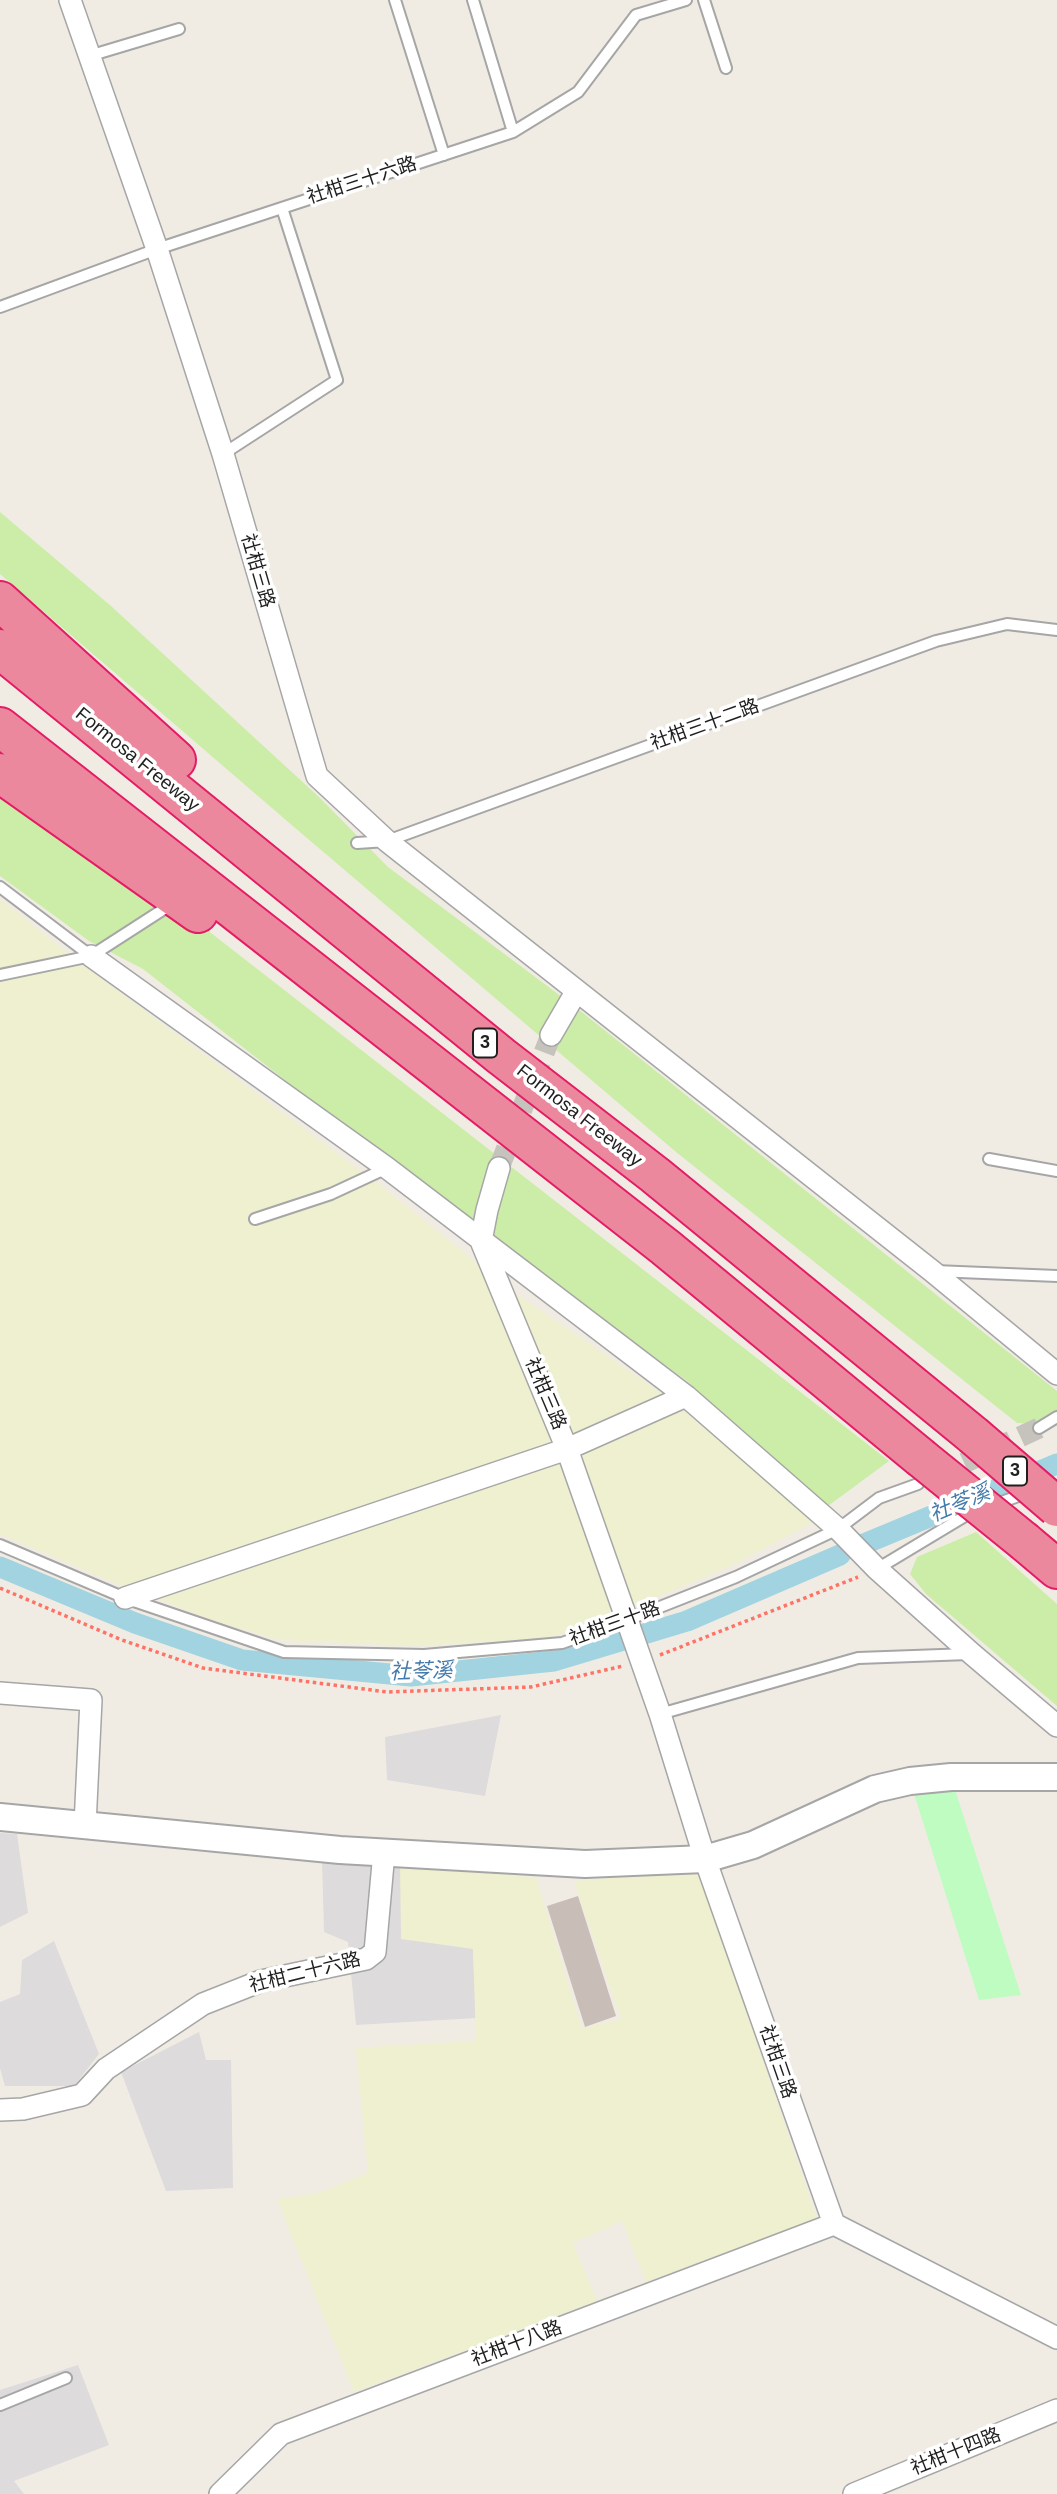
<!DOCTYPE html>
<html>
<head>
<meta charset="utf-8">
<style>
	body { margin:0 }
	canvas { display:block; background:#f0ece4 }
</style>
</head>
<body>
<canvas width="1057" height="2494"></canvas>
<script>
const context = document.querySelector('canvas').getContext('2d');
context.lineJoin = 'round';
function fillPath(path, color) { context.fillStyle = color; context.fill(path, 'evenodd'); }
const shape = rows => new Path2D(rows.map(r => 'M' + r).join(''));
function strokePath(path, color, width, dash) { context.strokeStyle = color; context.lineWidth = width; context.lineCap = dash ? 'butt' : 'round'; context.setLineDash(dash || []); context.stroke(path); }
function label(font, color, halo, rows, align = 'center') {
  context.font = font + ' Arial,"Noto Sans TC",sans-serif'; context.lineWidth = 7; context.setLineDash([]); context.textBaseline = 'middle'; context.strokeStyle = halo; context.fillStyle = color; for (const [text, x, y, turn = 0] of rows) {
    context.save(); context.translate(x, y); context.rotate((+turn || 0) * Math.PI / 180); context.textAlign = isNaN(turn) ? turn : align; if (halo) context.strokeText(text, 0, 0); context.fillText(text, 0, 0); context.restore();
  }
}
fillPath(shape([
	[501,1715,485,1796,387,1780,385,1737],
	[0,1833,17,1834,28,1913,0,1927],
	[322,1861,400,1863,473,1949,476,2018,356,2025,348,1942,324,1932],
	[54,1941,99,2054,74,2086,5,2086,0,2068,0,2002,20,1994,22,1960],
	[199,2032,206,2060,231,2060,233,2188,166,2191,121,2072],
	[78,2365,109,2445,14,2481,24,2494,0,2494,0,2390]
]), '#dddbdc');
fillPath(shape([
	[0,899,84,966,380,1185,508,1288,664,1395,816,1521,731,1566,592,1624,548,1638,417,1646,280,1640,217,1622,115,1583,0,1534],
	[400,1863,536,1878,582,2029,621,2019,574,1881,699,1871,817,2219,646,2282,622,2221,573,2243,597,2301,354,2392,277,2199,318,2193,368,2173,356,2048,476,2041,473,1949,401,1939]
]), '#eef0cf');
fillPath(shape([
	[0,512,111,606,319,797,388,867,578,1009,1057,1391,1057,1420,1050,1425,1017,1423,676,1152,287,821,0,574],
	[0,776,84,834,889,1461,828,1506,687,1381,465,1221,143,969,89,941,0,876],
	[976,1532,1057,1604,1057,1706,926,1594,910,1574,917,1557]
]), '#cbeda8');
fillPath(shape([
	[951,1777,1021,1995,979,2000,910,1781]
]), '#bffcc2');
strokePath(shape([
	[864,1544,1057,1464],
	[0,1567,135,1623,242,1660,411,1676,554,1661,687,1621,840,1555]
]), '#a2d3e0', 21);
fillPath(shape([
	[578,1896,616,2016,585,2027,547,1906]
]), '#c8beb7');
strokePath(shape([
	[499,1168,551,1035],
	[936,1476,1039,1428]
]), '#c6c3bd', 21, [21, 10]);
const service = shape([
	[395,0,444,155],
	[473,0,513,132],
	[704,0,726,68],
	[89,56,179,29],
	[0,307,157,249,513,132,578,92,636,15,686,0],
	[223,454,337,380,282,208],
	[357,843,387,841,936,641,1007,624,1057,630],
	[0,887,91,956],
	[0,975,91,956,167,907],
	[989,1159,1057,1171],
	[255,1219,331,1194,387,1168],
	[935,1271,1057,1276],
	[1039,1428,1057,1417],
	[993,1505,1027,1493],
	[0,1545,125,1598,284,1652,424,1655,562,1643,627,1620,736,1577,838,1529,879,1498,918,1484],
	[877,1569,965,1516,975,1512],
	[660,1714,858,1658,969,1654],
	[0,2405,66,2378]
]);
const minor = shape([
	[70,0,157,249,223,454,317,776,387,841,932,1271,1057,1374],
	[91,956,387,1168,686,1396,838,1529,877,1569,972,1654,1057,1726],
	[551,1035,576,992],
	[499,1168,487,1210,481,1241,567,1449,660,1714,705,1859,834,2224,1057,2338],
	[125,1598,567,1449,686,1396],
	[0,1693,91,1700,85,1825],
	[0,2110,23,2109,82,2095,106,2069,203,2004,261,1981,366,1959,375,1952,384,1852],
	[220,2494,281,2434,834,2224],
	[854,2494,1057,2410]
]);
const tertiary = shape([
	[0,1817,340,1850,585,1864,705,1859,753,1845,875,1789,910,1781,951,1777,1057,1777]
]);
const motorway = shape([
	[0,601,176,760],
	[0,649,501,1056,655,1175,973,1435],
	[0,727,665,1247,920,1457],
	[0,773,198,913],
	[1025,1542,1057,1569]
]);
strokePath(service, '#a6a6a6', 14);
strokePath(minor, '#a6a6a6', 24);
strokePath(tertiary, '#a6a6a6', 30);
strokePath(motorway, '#e41c65', 42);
strokePath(shape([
	[0,1588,122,1640,203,1668,387,1692,531,1687,623,1666],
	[660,1655,858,1577]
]), '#ff7266', 3.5, [3.5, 3.5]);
strokePath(service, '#fff', 10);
strokePath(minor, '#fff', 21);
strokePath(tertiary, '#fff', 26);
strokePath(motorway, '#eb889d', 38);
const motorwayBridge = shape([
	[973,1435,1057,1507],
	[920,1457,1025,1542]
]);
strokePath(motorwayBridge, '#e41c65', 42, []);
strokePath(motorwayBridge, '#eb889d', 38);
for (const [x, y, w] of [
	[485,1043,24],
	[1015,1471,24]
]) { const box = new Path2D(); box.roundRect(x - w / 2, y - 14.5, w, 29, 5); context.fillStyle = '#fff'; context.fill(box); strokePath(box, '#1f1f1f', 2); }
label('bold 18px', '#1f1f1f', null, [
	["3",485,1043],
	["3",1015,1471]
]);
label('19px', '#1f1f1f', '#fff', [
	["社柑三十六路",362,181,-18],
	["社柑三路",257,571,74],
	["社柑三十二路",705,725,-20],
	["Formosa Freeway",137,760,39],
	["Formosa Freeway",579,1116,38],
	["社柑三路",545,1394,67],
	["社柑三十路",615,1624,-20],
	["社柑二十六路",305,1973,-14],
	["社柑三路",777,2062,71],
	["社柑十八路",517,2344,-21],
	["社柑十四路",956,2452,-22]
]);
label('italic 21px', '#437aab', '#fff', [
	["社苓溪",960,1504,-23],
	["社苓溪",421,1672,-2]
]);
</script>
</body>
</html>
